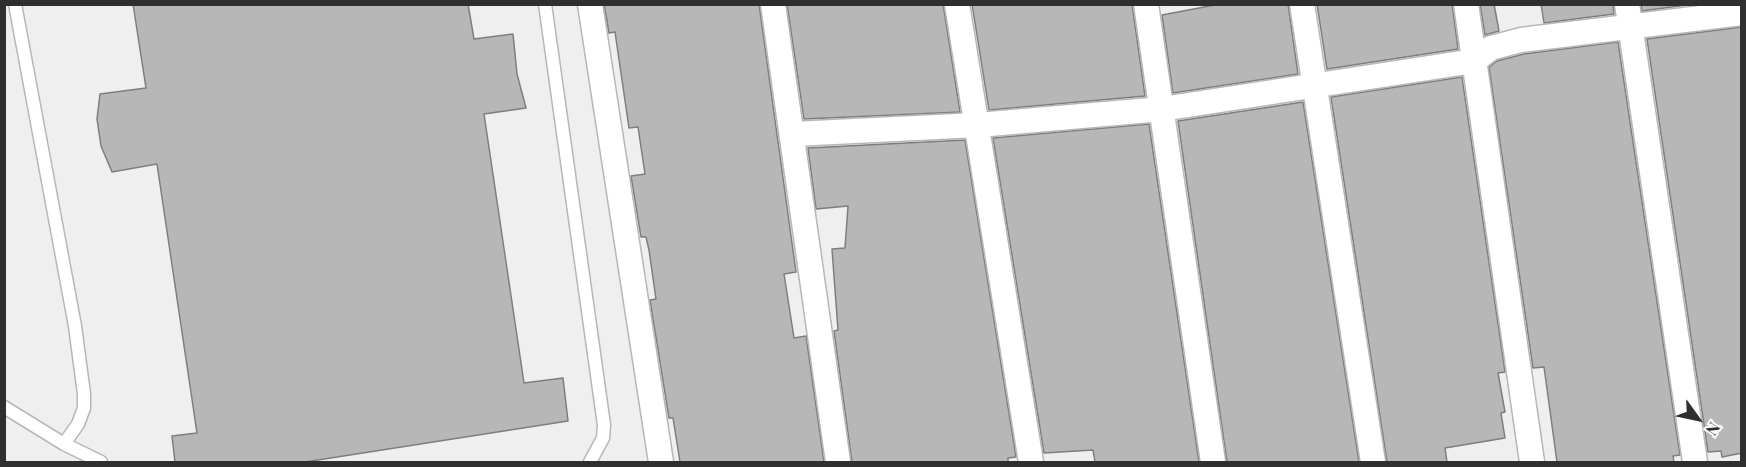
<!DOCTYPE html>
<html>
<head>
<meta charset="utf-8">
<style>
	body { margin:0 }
	#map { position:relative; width:1746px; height:467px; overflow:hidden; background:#efeff0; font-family:"Playfair Display",serif }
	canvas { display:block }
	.frame { position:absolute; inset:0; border:6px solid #2f2f2f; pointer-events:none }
	.north { position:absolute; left:1668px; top:389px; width:60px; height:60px; -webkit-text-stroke:4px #fcfcfe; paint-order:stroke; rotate:123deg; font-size:16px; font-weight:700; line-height:24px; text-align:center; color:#2f2f2f }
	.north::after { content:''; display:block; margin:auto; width:21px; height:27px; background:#2f2f2f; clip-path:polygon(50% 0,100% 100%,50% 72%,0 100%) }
</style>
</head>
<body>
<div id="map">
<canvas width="1746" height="467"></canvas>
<div class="frame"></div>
<div class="north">N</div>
</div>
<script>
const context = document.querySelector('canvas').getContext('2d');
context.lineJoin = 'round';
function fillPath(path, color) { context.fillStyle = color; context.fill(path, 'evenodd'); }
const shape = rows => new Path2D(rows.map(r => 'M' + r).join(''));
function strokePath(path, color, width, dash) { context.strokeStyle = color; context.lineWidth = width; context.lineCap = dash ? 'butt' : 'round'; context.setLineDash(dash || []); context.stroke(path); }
const building = shape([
	[133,4,468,4,474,39,513,34,517,74,526,108,484,114,524,383,563,378,568,421,305,462,175,462,172,436,197,433,157,164,112,172,101,146,97,119,100,94,146,88,133,4],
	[604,4,759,4,796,272,784,274,794,338,806,336,824,462,680,462,673,418,669,418,650,300,656,299,649,250,646,237,641,237,631,176,645,174,638,127,629,128,615,32,609,33,604,4],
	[787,4,943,4,960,112,804,119,787,4],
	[972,4,1132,4,1145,96,989,110,972,4],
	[1220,4,1288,4,1298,74,1173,93,1162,15,1220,4],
	[1317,4,1452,4,1458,49,1327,69,1317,4],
	[1480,4,1494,4,1499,31,1485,35,1480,4],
	[1541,4,1613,4,1614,14,1544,23,1541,4],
	[1641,4,1694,4,1642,11,1641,4],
	[1742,27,1742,453,1722,457,1721,451,1708,452,1647,39,1742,27],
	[1618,42,1680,455,1673,456,1674,462,1557,462,1544,367,1533,368,1489,67,1497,61,1524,54,1618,42],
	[1462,77,1505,372,1498,373,1505,412,1501,413,1505,438,1445,448,1447,462,1387,462,1331,97,1462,77],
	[1303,102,1359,462,1227,462,1178,121,1303,102],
	[1149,124,1199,462,1095,462,1093,450,1044,453,993,138,1149,124],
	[965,140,1016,457,1008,458,1008,462,852,462,834,331,838,330,832,249,845,248,848,206,816,209,808,148,965,140]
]);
fillPath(building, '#b8b7b7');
strokePath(building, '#7f7e7e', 1.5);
const service = shape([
	[15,4,75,326,84,394,84,408,78,424,64,444],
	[545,4,604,425,603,438,590,462],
	[4,407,64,444,101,462]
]);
const minor = shape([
	[590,4,661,462],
	[773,4,838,462],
	[957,4,1031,462],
	[1146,4,1213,462],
	[1302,4,1373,462],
	[1466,4,1532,462],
	[1627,4,1695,462],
	[793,134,978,125,1162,109,1474,61,1491,48,1521,40,1742,13]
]);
strokePath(service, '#b6b7b8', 15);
strokePath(minor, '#b6b7b8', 27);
strokePath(service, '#fff', 12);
strokePath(minor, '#fff', 24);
</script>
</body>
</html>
